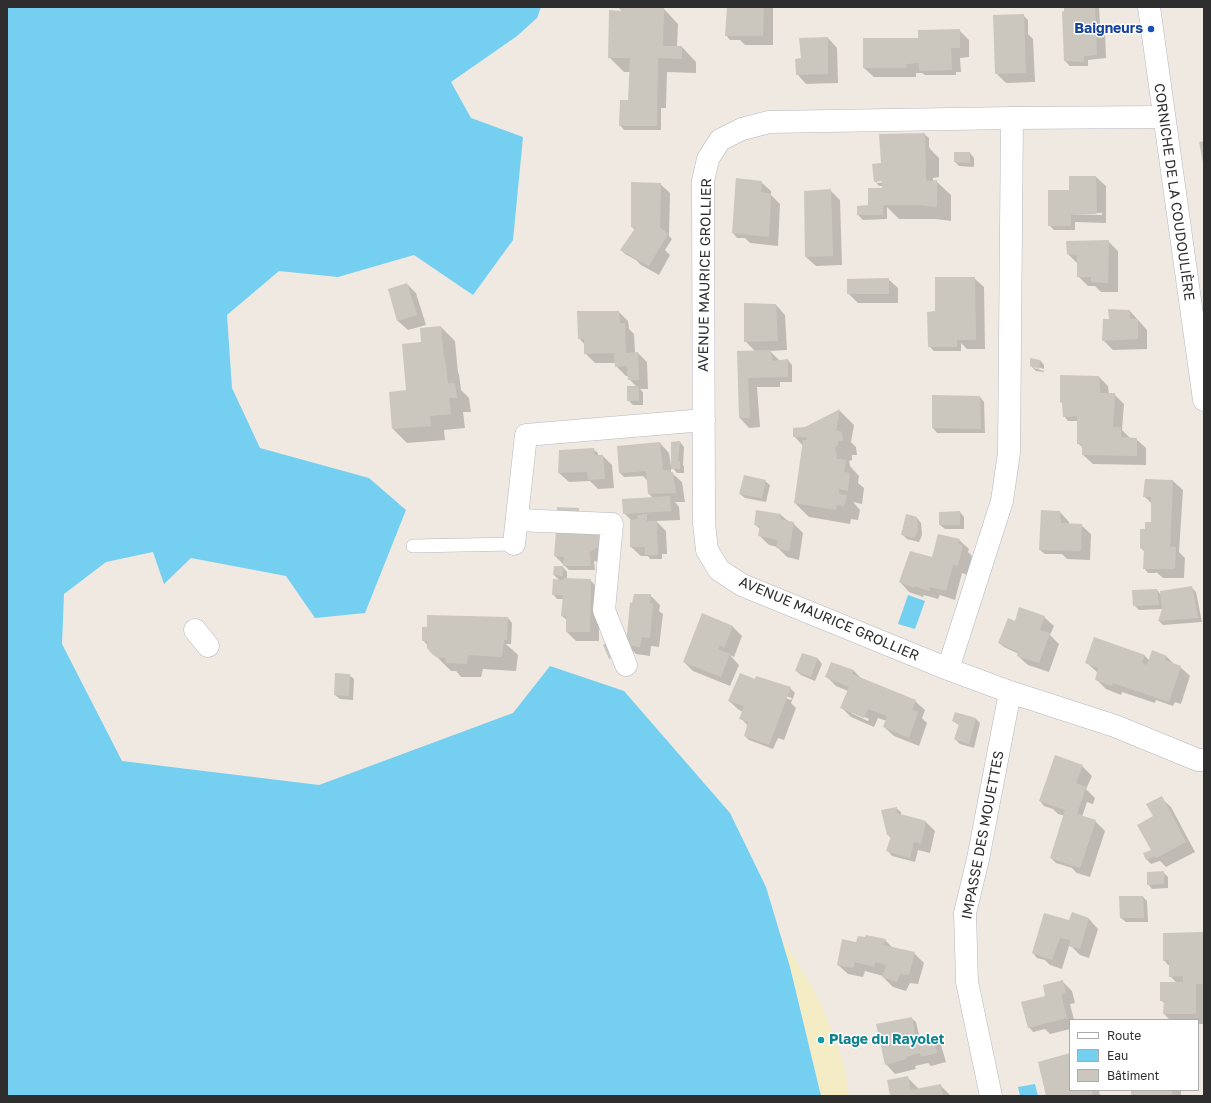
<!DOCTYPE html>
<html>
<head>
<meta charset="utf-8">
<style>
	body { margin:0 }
	#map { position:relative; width:1211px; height:1103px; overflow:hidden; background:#efe9e1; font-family:"Golos Text",sans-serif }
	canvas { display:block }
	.frame { position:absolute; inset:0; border:8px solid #2e2e2e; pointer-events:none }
	.legend { position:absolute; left:1069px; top:1019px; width:130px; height:72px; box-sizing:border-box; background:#fff; border:1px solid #ababab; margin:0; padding:5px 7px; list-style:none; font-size:12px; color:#2e2e2e }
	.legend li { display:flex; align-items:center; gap:8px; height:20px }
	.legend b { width:20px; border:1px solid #ababab }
</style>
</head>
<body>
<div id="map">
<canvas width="1211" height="1103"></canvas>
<div class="frame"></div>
<ul class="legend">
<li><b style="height:5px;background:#fff"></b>Route</li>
<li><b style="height:11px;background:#75cff0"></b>Eau</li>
<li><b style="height:11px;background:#cbc7bf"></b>Bâtiment</li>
</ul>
</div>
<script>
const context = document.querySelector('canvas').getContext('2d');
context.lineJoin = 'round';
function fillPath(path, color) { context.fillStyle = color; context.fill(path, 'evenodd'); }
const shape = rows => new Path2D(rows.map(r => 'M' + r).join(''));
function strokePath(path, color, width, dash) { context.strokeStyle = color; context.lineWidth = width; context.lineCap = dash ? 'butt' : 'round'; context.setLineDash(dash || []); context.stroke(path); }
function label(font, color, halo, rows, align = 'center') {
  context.font = font + ' "Golos Text",sans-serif'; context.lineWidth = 3; context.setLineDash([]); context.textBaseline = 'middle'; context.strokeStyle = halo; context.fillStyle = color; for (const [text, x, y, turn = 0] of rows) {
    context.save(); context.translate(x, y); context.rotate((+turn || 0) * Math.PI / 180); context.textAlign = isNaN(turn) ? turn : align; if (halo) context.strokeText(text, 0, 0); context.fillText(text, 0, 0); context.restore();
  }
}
fillPath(shape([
	[781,936,815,992,826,1016,844,1064,849,1096,821,1096,790,967]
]), '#f3ecc5');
fillPath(shape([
	[7,7,541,7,537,18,517,36,451,82,471,118,523,137,513,240,473,295,414,255,338,277,279,271,227,315,232,388,260,448,369,478,406,510,365,613,315,618,286,576,191,558,164,584,153,552,106,562,64,594,62,644,122,761,319,785,513,713,550,666,624,691,730,813,766,887,790,967,821,1096,7,1096],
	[908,595,925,601,915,629,898,624],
	[1035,1084,1038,1096,1020,1096,1018,1087]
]), '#75cff0');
fillPath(shape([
	[618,7,642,7,642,9,664,9,678,24,677,47,682,47,696,62,696,73,667,72,666,108,661,108,661,130,624,130,620,125,629,101,630,72,624,72,609,57,623,12],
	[728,7,773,7,773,45,745,45,740,40,730,40,726,35],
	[1065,7,1099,7,1100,25,1105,30,1106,58,1088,60,1088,66,1070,66,1065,61],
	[1023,15,1028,20,1028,34,1033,39,1035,82,1006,83,996,73],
	[959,30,969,40,969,57,960,58,961,72,956,72,956,75,925,75,922,73,916,73,916,77,874,77,864,68,919,39],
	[828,38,837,48,838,83,806,84,797,74,802,59],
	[924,134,929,138,929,147,931,150,939,158,939,177,933,178,933,181,936,181,951,195,951,221,935,219,899,219,887,207,887,219,863,220,858,215,858,207,869,206,883,189,883,186,879,186,875,181,882,164],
	[887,180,887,182,877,183,877,181],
	[970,153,974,158,974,167,959,166,955,162],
	[1070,177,1096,177,1106,186,1106,223,1075,222,1075,230,1054,230,1049,225,1070,191],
	[1065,212,1102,213,1102,215,1065,214],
	[736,179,761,182,771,191,771,195,780,204,778,246,750,243,745,238,737,238,733,233],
	[660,184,670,193,669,236,672,239,665,250,670,255,659,275,641,265,636,260,625,254,621,250,635,230,632,227],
	[830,190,840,200,842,265,816,266,806,257],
	[1108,241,1118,251,1118,292,1101,292,1095,286,1088,286,1078,276,1078,264,1068,254],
	[974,278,984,287,985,349,967,349,961,343,961,351,934,351,929,346,938,313],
	[888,279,898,288,898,303,858,303,848,293],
	[407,284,416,293,426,325,408,330,398,321,389,290],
	[776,305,785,315,787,350,770,351,780,361,788,360,792,365,792,382,780,382,780,387,757,387,760,427,749,428,740,418,738,352,756,352,745,341],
	[1130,311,1147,330,1147,349,1113,350,1103,340,1110,320],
	[619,312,628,321,629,329,634,334,635,353,638,353,647,362,648,389,640,389,643,392,643,405,633,405,628,400,637,387,629,379,629,376,626,376,616,366,616,363,595,363,585,353,585,345,579,338],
	[441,327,455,341,458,373,459,374,461,390,469,398,471,412,463,412,465,428,444,430,445,440,407,443,393,429,407,391,422,343],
	[1040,360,1044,365,1044,369,1034,366,1034,368,1044,371,1044,372,1036,371,1031,366],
	[1099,377,1108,386,1109,394,1114,394,1124,404,1122,430,1130,438,1136,439,1146,448,1146,465,1093,464,1083,455,1083,448,1078,443,1078,421,1068,421,1064,416],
	[980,397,984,402,985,433,937,433,933,428],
	[840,411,854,425,851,442,856,447,857,455,852,455,852,460,849,461,850,466,859,476,858,483,864,488,862,504,853,502,860,510,858,520,851,519,850,524,809,517,795,503,803,446,794,436,805,428],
	[680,442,684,447,683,465,684,466,684,473,677,473,671,466,671,473,672,473,682,482,685,502,675,502,679,507,680,520,656,521,666,531,667,554,662,554,662,559,650,559,648,556,641,556,631,547,631,520,624,513,653,498,649,494,648,481,643,476,624,477,620,473,660,443,669,453,671,466,672,466],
	[593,449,598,453,598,456,603,456,612,465,614,488,598,489,590,481,569,482,559,473],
	[1145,480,1173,481,1183,490,1179,552,1185,558,1184,578,1163,578,1156,572,1156,573,1148,573,1144,568,1145,552,1141,548,1152,523,1152,504,1144,496],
	[765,481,770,485,766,502,745,498,740,494],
	[757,511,781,515,789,522,793,523,803,533,799,560,787,557,777,547,769,545,759,535,760,529,755,524],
	[960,512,964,517,964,529,945,529,940,525],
	[1060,512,1069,522,1069,524,1081,525,1091,534,1090,560,1067,559,1062,554,1045,554,1040,550],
	[917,518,921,523,922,535,919,542,907,539,902,534],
	[607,532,600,562,594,561,595,570,569,570,555,556],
	[959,540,969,549,968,552,972,556,967,575,962,573,955,600,940,595,938,599,924,595,923,597,909,592,900,582],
	[554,567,563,567,567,572,567,579,590,580,595,585,594,599,599,604,599,641,576,641,567,632,567,620,562,616,564,599,557,599,553,594,560,581,554,575],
	[1192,588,1196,592,1202,622,1163,625,1159,621,1163,609,1139,610,1134,605,1157,590,1161,595],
	[650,595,660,605,659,611,663,614,659,647,651,646,650,656,636,654,627,645],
	[1044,617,1054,626,1050,635,1059,644,1049,672,1028,665,1018,656,1019,654,1004,647,999,643],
	[508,618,512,623,511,644,506,644,518,655,516,671,483,669,481,677,461,677,456,671,451,671,432,652,428,646,423,640],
	[732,626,742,636,734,657,730,655,739,665,730,686,693,671,684,662],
	[1152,652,1167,657,1175,665,1180,667,1190,676,1181,704,1175,702,1173,706,1156,700,1155,703,1122,692,1121,695,1106,689,1096,679,1098,673,1087,663,1145,656,1150,661],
	[803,654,818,659,822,664,815,681,801,675,796,671],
	[832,663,854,671,863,680,915,701,925,710,922,718,927,723,919,746,894,736,884,727,887,721,878,718,874,727,851,717,841,707,848,691,836,686,826,676],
	[851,711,869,719,868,721,851,713],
	[349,675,354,679,353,700,340,699,335,695],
	[756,680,790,688,795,693,791,703,796,708,784,740,778,738,773,749,749,740,745,736,748,726,741,718,743,712,739,710,729,701],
	[777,693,792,698,791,700,777,695],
	[976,719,980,723,974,748,960,744,955,739,960,726,953,721],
	[1082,766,1092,776,1086,789,1095,798,1093,804,1087,802,1082,817,1095,821,1105,831,1090,877,1077,873,1072,868,1056,863,1051,858,1065,816,1058,814,1053,809,1044,806,1040,801],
	[1161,798,1171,807,1195,852,1166,867,1160,861,1151,864,1147,860,1152,850,1154,816],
	[896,808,901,812,901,815,925,821,935,831,930,853,918,850,915,862,892,856,888,851,891,838,888,835],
	[1163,872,1168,877,1168,888,1152,889,1148,884],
	[1143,897,1147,901,1148,922,1126,922,1121,918],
	[1073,913,1089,919,1098,929,1089,958,1080,955,1072,947,1069,946,1062,969,1050,965,1045,960,1037,958,1033,953,1070,921],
	[1202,933,1204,935,1204,1024,1198,1024,1198,1020,1170,1020,1164,1014,1165,1004,1161,1000,1177,983,1170,976,1171,965,1168,965,1164,960],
	[864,938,885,940,894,949,914,953,924,963,918,984,910,983,906,991,893,987,883,977,883,976,865,971,863,977,848,974,838,965,860,944],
	[1062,981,1072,991,1075,1003,1070,1004,1074,1020,1070,1020,1070,1029,1050,1034,1045,1029,1033,1032,1029,1027,1047,996],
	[911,1018,916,1022,920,1039,932,1036,941,1045,946,1062,931,1066,928,1063,915,1066,916,1069,895,1074,886,1064],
	[1070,1054,1070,1090,1099,1090,1100,1096,1047,1096],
	[907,1077,919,1089,940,1085,951,1096,892,1096],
	[1132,1090,1181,1090,1181,1096,1133,1096,1132,1095]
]), '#0003');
fillPath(shape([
	[621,7,664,8,663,46,682,46,682,59,658,58,657,126,619,126,620,100,628,100,630,58,608,58,609,10,621,11],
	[727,7,764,7,763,36,725,36],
	[1064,7,1095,7,1097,55,1084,56,1084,62,1064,61,1062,12,1064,11],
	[1024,14,1026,73,995,74,993,15],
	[960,29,960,48,951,48,952,70,919,71,919,63,906,64,907,68,863,68,863,38,918,38,918,30],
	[828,37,828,74,796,75,795,59,801,58,799,38],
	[925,133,926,181,937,180,937,207,920,205,883,205,883,215,857,215,857,206,868,205,868,188,882,188,882,181,874,182,872,164,881,163,879,134],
	[1204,141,1204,162,1203,162,1199,142],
	[954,152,970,152,970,163,954,162],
	[1069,176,1096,176,1097,214,1071,214,1071,226,1048,226,1048,190,1069,190],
	[736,178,762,181,761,192,771,194,769,237,732,233],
	[631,182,661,183,660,227,668,234,649,266,620,250,636,227,631,227],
	[831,189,833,256,805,257,804,191],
	[1109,240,1108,283,1091,282,1091,277,1077,277,1077,255,1067,254,1066,241],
	[935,277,975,277,976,340,957,340,957,347,928,347,927,312,935,311],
	[889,278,889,294,847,294,847,279],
	[407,283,417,315,397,321,388,289],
	[744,303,776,304,778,341,744,342],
	[1108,309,1130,310,1130,319,1138,319,1138,339,1102,341,1103,319,1109,319],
	[577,311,619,311,620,323,625,323,626,353,638,352,639,380,628,380,627,366,615,367,614,353,584,354,584,339,578,339],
	[441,326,444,359,445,359,448,383,455,383,457,398,449,398,451,414,430,416,431,426,392,429,389,392,406,390,402,344,421,342,420,328],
	[771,350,772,361,788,359,788,377,748,378,750,418,739,418,737,351],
	[1030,358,1040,360,1039,369,1030,366],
	[1060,375,1099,376,1100,393,1115,393,1113,427,1121,427,1121,437,1137,438,1137,456,1082,455,1082,444,1077,444,1077,416,1063,417,1062,403,1060,402],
	[627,386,639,386,639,401,627,401],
	[932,395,980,396,981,429,932,428],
	[840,409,836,430,842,432,843,441,838,441,838,446,835,447,837,459,846,460,844,472,850,473,848,491,839,489,839,494,847,495,844,506,837,505,836,510,794,503,803,440,806,440,807,437,793,437,793,428,805,427],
	[680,441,678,461,680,461,680,469,671,469,671,442],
	[660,442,663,470,669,470,670,472,673,472,676,493,648,494,646,471,619,473,617,446],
	[594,448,595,455,603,455,605,479,588,480,587,472,558,473,559,450],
	[744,475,766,480,762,498,739,494],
	[1145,479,1173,480,1170,547,1176,547,1175,569,1143,569,1144,549,1140,548,1140,529,1145,529,1145,522,1151,522,1151,497,1143,497],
	[670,496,671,511,623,514,622,499],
	[557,507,579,508,579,518,557,518],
	[756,510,781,514,780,519,794,522,789,551,776,548,778,540,758,536,760,526,754,525],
	[1041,510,1060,511,1061,523,1082,524,1081,551,1039,550],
	[960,511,960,525,939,525,939,512],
	[647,514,647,521,657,521,658,555,645,555,645,547,630,547,630,520,638,519,637,515],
	[906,514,917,517,918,530,915,538,901,535],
	[556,530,607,531,607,547,596,548,590,552,591,566,563,566,564,557,554,556],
	[938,534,960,539,958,544,963,545,958,566,953,565,946,591,930,587,929,591,914,586,914,588,899,582,910,551,932,557],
	[554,566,563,566,563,576,553,575],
	[564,578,591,579,590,632,566,632,566,616,561,616,563,595,552,595,553,579,563,580],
	[1192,586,1198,618,1158,621,1162,609,1160,591],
	[1157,589,1159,605,1133,606,1132,590],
	[634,594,651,594,650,603,653,604,650,638,642,637,640,647,626,645,630,602,632,603],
	[1019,607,1045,616,1040,630,1050,633,1039,663,1017,656,1018,652,998,643,1008,618,1015,621],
	[702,613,733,626,724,648,720,645,718,649,730,654,721,677,683,662],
	[427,615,508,617,507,640,504,640,502,657,468,655,467,664,446,663,445,658,436,657,431,653,427,648,427,641,422,641,422,627,427,627],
	[1094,637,1145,655,1142,663,1147,665,1152,650,1167,656,1165,660,1181,666,1169,702,1113,683,1112,686,1095,680,1098,668,1085,663],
	[610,641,613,657,609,659,603,645],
	[802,653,818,658,811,677,795,671],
	[831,662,854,670,852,674,916,700,912,710,918,712,909,738,883,727,887,716,868,709,864,718,840,708,849,687,825,677],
	[335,673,350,674,349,696,334,695],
	[740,673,755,679,756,676,791,687,769,745,744,736,748,722,739,719,744,706,728,701],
	[955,712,976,718,969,744,954,739,959,724,952,721],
	[1055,755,1083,765,1076,783,1086,787,1077,814,1096,820,1080,868,1050,858,1065,810,1039,801],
	[1162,796,1186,842,1156,858,1155,856,1146,860,1143,853,1151,850,1137,825,1153,816,1146,804],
	[897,807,897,813,926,821,921,844,914,842,910,858,886,851,891,836,887,835,881,810],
	[1164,871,1164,884,1147,885,1147,872],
	[1119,896,1143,896,1144,918,1120,918],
	[1072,912,1089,918,1080,949,1069,946,1070,940,1060,938,1052,960,1032,953,1044,913,1069,920],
	[1203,932,1203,984,1196,984,1196,1014,1163,1014,1164,1001,1160,1001,1160,982,1183,982,1183,976,1169,977,1169,960,1163,961,1163,933],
	[866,935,886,939,883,945,915,952,909,975,900,974,897,982,882,977,886,965,875,962,874,967,855,962,853,968,837,965,842,939,856,942,858,936,865,937],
	[1063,980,1066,993,1061,994,1067,1018,1028,1028,1021,1002,1045,996,1043,985],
	[912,1017,916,1039,932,1035,937,1053,921,1057,920,1053,906,1057,907,1059,885,1065,876,1024],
	[1070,1053,1070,1090,1092,1090,1093,1096,1046,1096,1038,1062],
	[908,1076,910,1090,941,1084,943,1096,890,1096,887,1080],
	[1131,1090,1172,1090,1172,1096,1131,1095]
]), '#cbc7bf');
const service = shape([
	[413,546,514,544]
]);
const minor = shape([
	[1164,117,1012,118,769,122,742,129,720,140,708,159,703,181,704,523,707,550,719,570,742,585,948,669,1010,692,1115,726,1198,760,1204,760],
	[517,520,612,524,604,610,626,665],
	[514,544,526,435,704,420],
	[195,630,208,646],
	[948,669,1002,501,1009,453,1012,118],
	[991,1096,967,982,965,913,978,859,1010,692]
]);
const secondary = shape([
	[1149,7,1204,400]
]);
strokePath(service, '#b4b7c1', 14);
strokePath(minor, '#b4b7c1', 23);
strokePath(secondary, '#b4b7c1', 23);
strokePath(service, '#fff', 13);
strokePath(minor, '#fff', 22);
strokePath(secondary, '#fff', 22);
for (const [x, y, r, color] of [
	[1151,29,4,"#1a4fb4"],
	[821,1040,4,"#0f9aa8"]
]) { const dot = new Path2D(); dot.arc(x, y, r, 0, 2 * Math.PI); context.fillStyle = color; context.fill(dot); strokePath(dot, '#fff', 1.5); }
label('bold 14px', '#164399', '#fff', [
	["Baigneurs",1143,29]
], 'right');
label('14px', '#2e2e2e', '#fff', [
	["CORNICHE DE LA COUDOULIÈRE",1174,192,82],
	["AVENUE MAURICE GROLLIER",705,275,-89],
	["AVENUE MAURICE GROLLIER",829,619,23],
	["IMPASSE DES MOUETTES",983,835,-79]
]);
label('bold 14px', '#0d838f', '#fff', [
	["Plage du Rayolet",829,1040]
], 'left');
</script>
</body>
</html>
